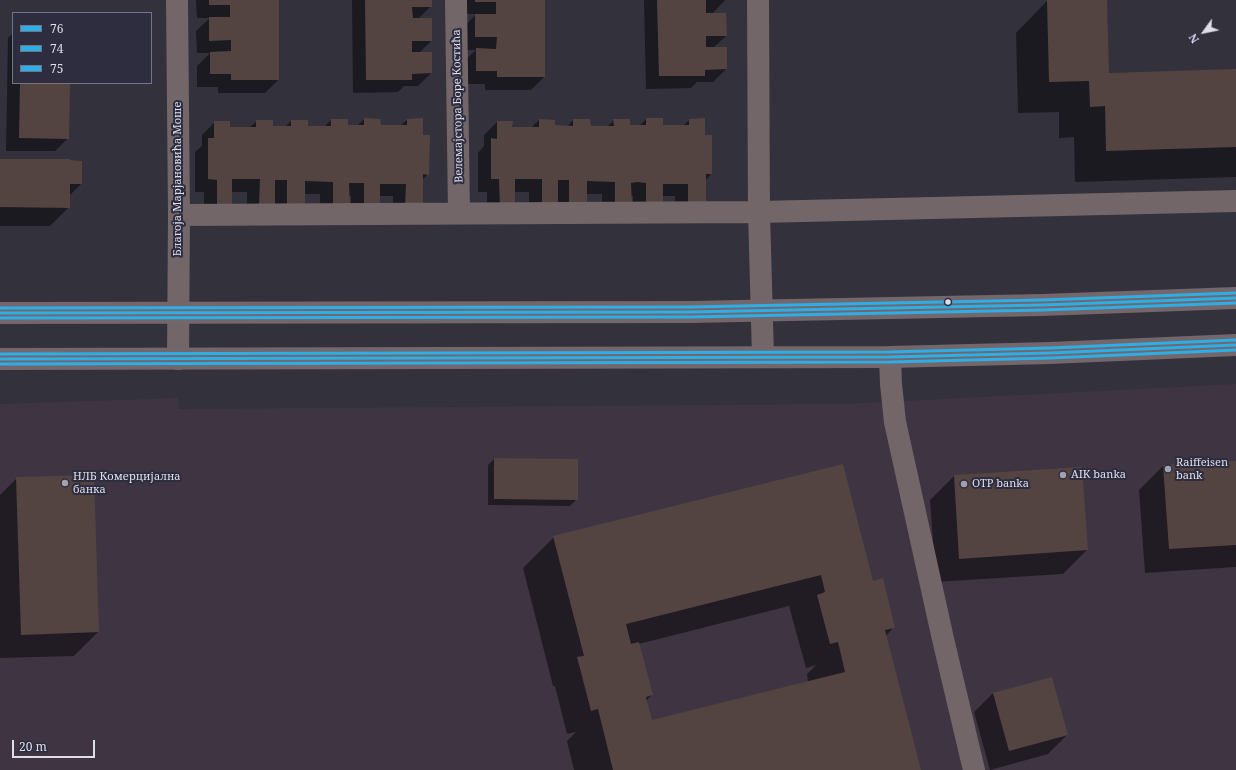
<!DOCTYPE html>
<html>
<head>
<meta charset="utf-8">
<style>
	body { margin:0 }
	#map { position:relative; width:1236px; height:770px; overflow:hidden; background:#32313c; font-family:"Noto Serif",serif }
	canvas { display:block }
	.legend { position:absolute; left:12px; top:12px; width:140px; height:72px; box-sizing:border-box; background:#2e2d40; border:1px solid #747484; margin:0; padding:5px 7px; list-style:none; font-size:12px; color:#dedeeb }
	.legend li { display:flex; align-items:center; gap:8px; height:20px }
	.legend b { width:20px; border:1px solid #747484 }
	.north { position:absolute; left:1184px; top:12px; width:40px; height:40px; -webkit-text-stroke:3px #2e2d40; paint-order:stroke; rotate:237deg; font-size:11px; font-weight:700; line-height:16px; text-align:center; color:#dedeeb }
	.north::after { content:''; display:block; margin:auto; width:14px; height:18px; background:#dedeeb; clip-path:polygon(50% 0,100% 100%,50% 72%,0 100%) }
	.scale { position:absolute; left:12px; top:740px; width:83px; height:18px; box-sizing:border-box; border:2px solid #dedeeb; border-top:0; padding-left:5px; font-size:12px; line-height:14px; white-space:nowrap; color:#dedeeb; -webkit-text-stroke:3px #2e2d40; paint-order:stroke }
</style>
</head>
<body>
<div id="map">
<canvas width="1236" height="770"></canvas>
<ul class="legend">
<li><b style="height:5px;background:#2daee7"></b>76</li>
<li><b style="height:5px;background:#2daee7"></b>74</li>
<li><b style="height:5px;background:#2daee7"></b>75</li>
</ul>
<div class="north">N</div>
<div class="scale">20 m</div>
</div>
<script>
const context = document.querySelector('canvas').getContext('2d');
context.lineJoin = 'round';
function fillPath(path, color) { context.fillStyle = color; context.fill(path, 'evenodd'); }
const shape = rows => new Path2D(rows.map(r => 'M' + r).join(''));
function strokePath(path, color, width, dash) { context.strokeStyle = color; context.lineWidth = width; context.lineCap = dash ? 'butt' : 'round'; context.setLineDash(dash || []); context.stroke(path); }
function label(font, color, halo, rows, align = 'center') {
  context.font = font + ' "Noto Serif",serif'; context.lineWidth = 4; context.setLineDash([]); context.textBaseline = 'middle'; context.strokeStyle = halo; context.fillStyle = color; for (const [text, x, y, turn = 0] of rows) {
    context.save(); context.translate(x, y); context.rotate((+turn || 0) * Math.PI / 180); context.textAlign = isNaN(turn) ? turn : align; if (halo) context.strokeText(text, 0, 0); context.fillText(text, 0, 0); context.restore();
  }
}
fillPath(shape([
	[1236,384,1236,770,0,770,0,404,178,398,179,409,844,404]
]), '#3f3542');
fillPath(shape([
	[196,0,278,0,278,80,265,93,218,93,218,87,197,87,197,66,210,53,197,53,196,31,210,18,197,18],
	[352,0,431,0,431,6,418,19,431,41,419,53,431,73,418,86,404,86,398,92,353,93],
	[463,0,544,0,544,77,531,90,485,90,485,84,463,84,463,62,476,50,463,50,463,28,476,14,463,14],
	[644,0,725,0,712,14,726,36,713,48,726,69,713,82,697,82,691,88,646,89],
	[1106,0,1108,74,1236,70,1236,177,1075,182,1074,137,1059,138,1059,112,1018,113,1016,33,1047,1],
	[13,33,13,83,69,83,68,138,55,151,6,151,8,38],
	[364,119,380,126,400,126,407,120,422,136,428,174,422,180,422,205,393,218,393,196,379,196,351,218,351,196,348,196,320,219,320,194,304,194,304,206,247,218,247,192,231,192,204,220,204,192,195,192,195,152,202,146,202,135,215,122,229,128,249,128,257,121,272,127,285,127,291,121,307,127,324,127,331,120,347,126,357,126],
	[646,119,662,126,683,126,689,120,704,136,711,174,675,218,675,196,662,196,633,218,633,196,631,195,602,218,602,194,586,194,544,218,529,218,529,192,514,192,487,219,487,192,478,192,478,153,484,146,484,135,497,122,511,128,531,128,539,120,554,126,567,127,573,120,590,127,607,127,614,120,629,126,639,126],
	[0,161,81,162,81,184,69,196,69,207,50,226,0,226],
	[494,459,577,499,570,506,488,505,488,465],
	[1236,462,1236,567,1145,573,1139,490,1163,466],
	[93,476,98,632,74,656,0,658,0,495,17,478],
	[954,476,1087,550,1063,574,936,582,930,500],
	[554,537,872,582,894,627,886,636,920,770,574,770,567,741,576,732,567,734,555,686,553,686,523,568],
	[789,606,806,668,816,665,807,674,808,682,651,721,646,701,652,695,639,644],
	[993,693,1067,735,1048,754,990,770,974,712]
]), '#0007');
fillPath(shape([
	[209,0,279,0,279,80,231,80,231,74,210,74,210,52,231,51,231,40,209,41,209,17,230,17,230,5,209,5],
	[365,0,432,0,432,7,412,7,413,18,432,18,432,41,412,41,412,52,432,52,432,73,412,74,412,80,366,80],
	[475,0,545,0,545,77,497,77,497,71,476,71,476,48,496,49,497,37,475,37,475,14,496,14,496,2,475,2],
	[657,0,706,0,706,13,726,13,727,36,706,36,706,47,727,47,727,69,705,70,705,76,659,76],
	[1047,0,1107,0,1109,73,1236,69,1236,147,1106,151,1105,106,1090,107,1089,81,1049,82],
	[20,83,70,83,69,139,19,138],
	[364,118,380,119,381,125,407,125,407,119,423,118,423,135,430,135,429,175,423,174,423,206,405,206,406,184,380,184,380,206,364,206,364,183,349,183,350,206,333,206,333,182,305,181,305,206,287,206,287,180,275,180,275,205,259,205,260,179,232,179,232,207,217,207,217,180,208,179,208,138,214,138,214,121,230,121,230,127,256,127,256,120,273,120,273,126,291,126,291,120,308,120,308,126,331,126,331,119,348,119,348,125,364,125],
	[646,118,663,118,663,125,689,125,689,119,705,118,705,135,712,135,712,174,706,174,706,205,688,205,688,184,663,184,663,205,646,206,646,183,638,182,631,183,632,206,615,206,615,182,587,181,587,206,569,206,569,180,558,180,558,205,542,205,542,179,515,179,515,207,500,207,499,179,491,179,491,138,497,139,497,121,513,121,512,127,539,127,539,119,555,120,555,125,573,126,573,119,590,119,591,126,614,126,613,119,630,119,630,125,646,125],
	[0,159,70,159,70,160,82,161,82,184,70,184,70,208,0,207],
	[494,458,578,459,578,500,494,499],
	[1236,461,1236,545,1169,549,1163,465],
	[843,464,873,581,883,578,895,628,885,630,921,770,613,770,598,709,591,711,577,657,584,656,553,536],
	[821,575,825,592,817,595,830,644,838,642,845,672,652,720,646,697,653,695,639,642,631,644,626,624],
	[1082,467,1088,550,959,559,954,475],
	[94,475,99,632,21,635,16,477],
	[1052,677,1068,735,1009,751,993,693]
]), '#534442');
strokePath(shape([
	[177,0,179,215,178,359],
	[456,0,459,213],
	[758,0,759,212,763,357],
	[179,215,759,212,1236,201],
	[890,357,891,384,895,422,943,639,974,770]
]), '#726668', 22);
strokePath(shape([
	[0,313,690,312,1042,305,1236,298],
	[0,359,890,357,1050,353,1236,345]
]), '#73676c', 22);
strokePath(shape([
	[0,313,690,312,1042,305,1236,298],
	[0,359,890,357,1050,353,1236,345]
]), '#2daee7', 3);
strokePath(shape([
	[0,318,690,317,1042,310,1236,303],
	[0,364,890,362,1050,358,1236,350]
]), '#2daee7', 3);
strokePath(shape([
	[0,308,690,307,1042,300,1236,293],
	[0,354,890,352,1050,348,1236,340]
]), '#2daee7', 3);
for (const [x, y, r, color] of [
	[948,302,3.5,"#dedeeb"],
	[1168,469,4,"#a2a1ae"],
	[1063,475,4,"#a2a1ae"],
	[65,483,4,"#a2a1ae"],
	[964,484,4,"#a2a1ae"]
]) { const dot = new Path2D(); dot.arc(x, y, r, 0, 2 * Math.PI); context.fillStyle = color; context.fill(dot); strokePath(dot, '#2e2d40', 1.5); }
label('11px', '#dedeeb', '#2e2d40', [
	["Велемајстора Боре Костића",458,106,-91],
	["Благоја Марјановића Моше",178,179,-90]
]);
label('11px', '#dedeeb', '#2e2d40', [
	["Raiffeisen",1176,463],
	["bank",1176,476],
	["AIK banka",1071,475],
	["НЛБ Комерцијална",73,477],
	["банка",73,490],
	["OTP banka",972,484]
], 'left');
</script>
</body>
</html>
